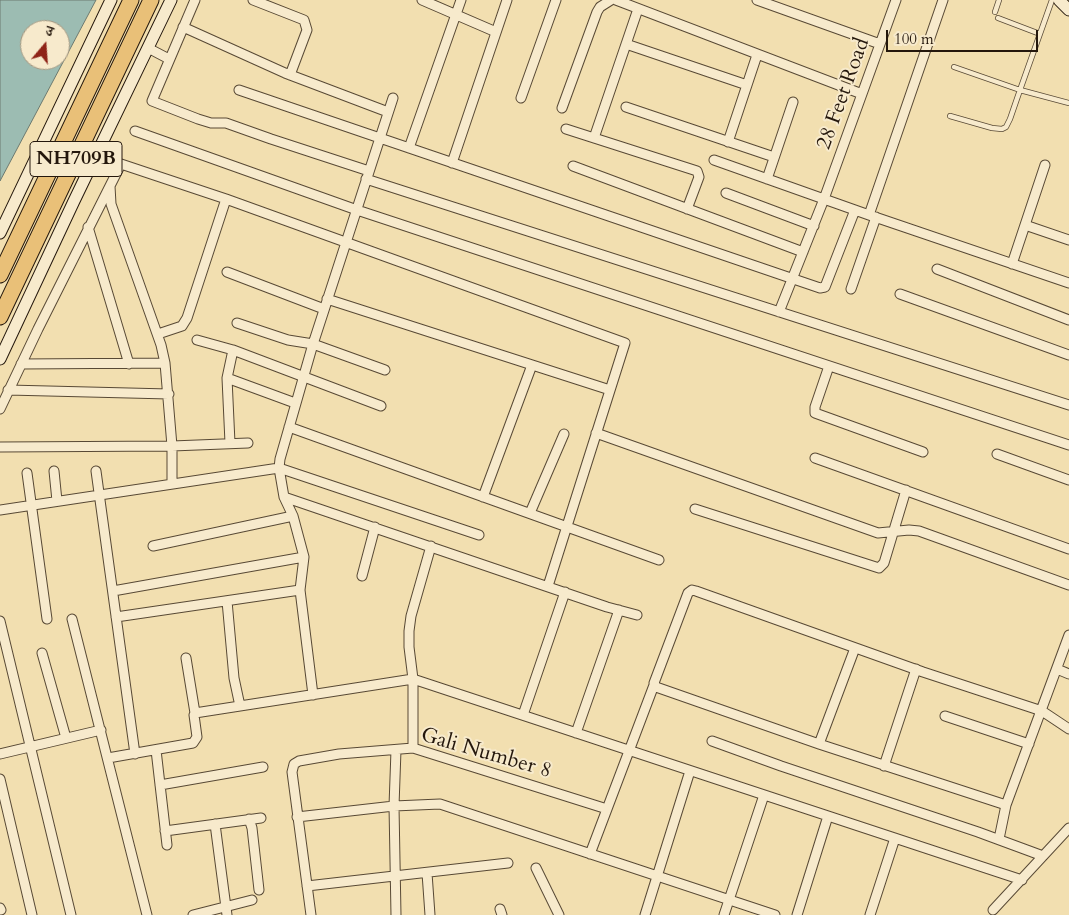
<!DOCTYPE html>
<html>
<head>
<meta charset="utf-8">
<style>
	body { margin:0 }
	#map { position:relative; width:1069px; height:915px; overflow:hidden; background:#f2dfb0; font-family:Cardo,"Noto Serif Devanagari",serif }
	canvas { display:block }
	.north { position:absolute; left:20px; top:20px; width:50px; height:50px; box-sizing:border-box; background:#f7eacc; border:1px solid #a3967f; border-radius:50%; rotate:18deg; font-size:14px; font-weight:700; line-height:20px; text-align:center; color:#24170c }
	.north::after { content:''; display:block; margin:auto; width:18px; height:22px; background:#8f2418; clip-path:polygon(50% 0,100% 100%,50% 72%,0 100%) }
	.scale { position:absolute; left:886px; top:30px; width:152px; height:22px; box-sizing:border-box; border:2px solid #24170c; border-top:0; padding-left:6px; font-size:15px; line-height:18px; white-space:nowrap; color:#24170c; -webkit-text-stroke:4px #f7eacc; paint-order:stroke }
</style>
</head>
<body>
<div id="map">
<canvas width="1069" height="915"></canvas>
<div class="north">उ</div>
<div class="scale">100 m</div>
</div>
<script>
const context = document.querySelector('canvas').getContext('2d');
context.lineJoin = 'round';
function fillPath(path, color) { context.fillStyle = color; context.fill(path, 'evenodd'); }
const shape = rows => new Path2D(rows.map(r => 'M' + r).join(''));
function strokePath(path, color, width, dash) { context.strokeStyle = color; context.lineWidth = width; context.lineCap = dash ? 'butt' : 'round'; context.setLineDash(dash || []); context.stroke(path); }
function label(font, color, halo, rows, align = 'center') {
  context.font = font + ' Cardo,serif'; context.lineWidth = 4; context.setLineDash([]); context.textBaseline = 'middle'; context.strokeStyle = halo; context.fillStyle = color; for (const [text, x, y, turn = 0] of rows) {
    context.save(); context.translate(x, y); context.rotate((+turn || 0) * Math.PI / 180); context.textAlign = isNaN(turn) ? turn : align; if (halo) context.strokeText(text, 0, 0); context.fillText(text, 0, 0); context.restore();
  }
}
const water = shape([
	[0,0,96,0,0,181,0,0],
	[30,30,60,30,60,60,30,60,30,30]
]);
fillPath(water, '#9cbcb2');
strokePath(water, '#6c7a70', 1);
const lane = shape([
	[995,12,999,0],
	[998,18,1040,34],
	[954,67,1020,90,1052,0],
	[950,116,992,128,1002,129,1006,127,1010,119,1020,90,1069,103]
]);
const street = shape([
	[195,0,152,101,198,119,211,123,226,123,271,139,369,171],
	[253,0,304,20,307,30,290,75],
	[422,0,496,32],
	[616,0,862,94],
	[757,0,880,44],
	[183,27,285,73,388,112],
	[626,44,747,85],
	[148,48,169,59],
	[239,90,820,288,825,287,855,210],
	[521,98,556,0],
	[626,107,774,157],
	[562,108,597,12,600,7,611,0],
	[566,129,697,171,699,177,687,209],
	[135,131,357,210,1069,445],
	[594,138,638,9],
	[728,142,757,55],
	[409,148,461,0],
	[96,154,121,164,226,199,625,343,548,586],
	[714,160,869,215,1069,283],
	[452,163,507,0],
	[573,166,803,252],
	[366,179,1069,405],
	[767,179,793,102],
	[110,186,111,204,161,345,165,363,172,446,172,484],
	[726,193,814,226],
	[869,215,943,0],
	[1025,225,1069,240],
	[88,227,129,364],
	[1012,264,1045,165],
	[937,269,1069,320],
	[227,272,324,309],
	[851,289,876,217],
	[900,294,1069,355],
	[327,299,610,390],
	[779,312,824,199,896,0],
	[237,323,288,340,313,344,385,370],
	[158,334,182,326,187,318,226,199],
	[197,340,233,350,381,406],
	[21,364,165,363],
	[829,366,815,407,815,413,923,452],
	[227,378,295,403],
	[8,390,169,394],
	[0,409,38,329,121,164],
	[289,427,659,560],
	[596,433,878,533,909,530,919,531,1069,585],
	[230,443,227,378,233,350],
	[0,447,172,446,248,443],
	[997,454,1069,480],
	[815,458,1069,549],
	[54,471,57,501],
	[96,471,135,754],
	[27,473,47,619],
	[284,497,607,607,637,615],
	[483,497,532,365],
	[695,509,879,568,884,563,906,490],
	[0,510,279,468,479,535],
	[530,513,564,434],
	[153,546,293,516],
	[362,576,375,527],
	[113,591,304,557],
	[227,601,234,678,240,706],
	[116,617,300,590],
	[72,619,147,915],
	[0,621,71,915],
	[42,653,66,738],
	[186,658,195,713],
	[1057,669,1069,674],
	[313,695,300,590,304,557,293,516,284,497,279,468,280,459,313,344,393,98],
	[523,715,565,592],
	[945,716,1029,744],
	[576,733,619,610],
	[712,741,781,766,978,832,1043,856],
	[819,744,855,648],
	[413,748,413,679,409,647,409,631,411,616,431,546],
	[156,750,167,845],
	[0,754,101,730],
	[108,758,193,743,197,737,194,715,195,713,413,679,1022,880],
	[884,766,916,669],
	[0,779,32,915],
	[160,785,263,767],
	[1006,805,819,744,656,687,654,683,688,593,692,590,696,591,923,672,1042,711,1069,729],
	[297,817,394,806,440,804,775,915],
	[249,819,252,828,259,890],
	[215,824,227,915],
	[165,831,261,818],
	[999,839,1006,805,1069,635],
	[590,854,654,685],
	[536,868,559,915],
	[427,873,430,915],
	[307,886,508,863],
	[0,908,1,910],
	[500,909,502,915],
	[993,910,1069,828],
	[193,915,252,900],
	[311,915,292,772,294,764,299,761,339,754,413,748,607,809],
	[396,915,394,806,396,750],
	[645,915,690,771],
	[724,915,764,795],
	[797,915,828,816],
	[870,915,895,838]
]);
const secondary = shape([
	[1059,0,1069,10],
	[0,233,111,0],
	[0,359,74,201,171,0]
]);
const highway = shape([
	[0,275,131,0],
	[0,317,151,0]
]);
strokePath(lane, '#584935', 6);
strokePath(street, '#584935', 11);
strokePath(secondary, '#24170c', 13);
strokePath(highway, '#24170c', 17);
strokePath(lane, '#f7eacc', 4.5);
strokePath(street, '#f7eacc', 9);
strokePath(secondary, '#f7eacc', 11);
strokePath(highway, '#e9c078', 15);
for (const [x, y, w] of [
	[76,159,92]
]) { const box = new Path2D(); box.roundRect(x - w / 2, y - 17.5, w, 35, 4); context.fillStyle = '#f7eacc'; context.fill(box); strokePath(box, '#24170c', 1); }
label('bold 20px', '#24170c', null, [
	["NH709B",76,159]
]);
label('21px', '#24170c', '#f7eacc', [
	["28 Feet Road",844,94,-70],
	["Gali Number 8",486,754,16]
]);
</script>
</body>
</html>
